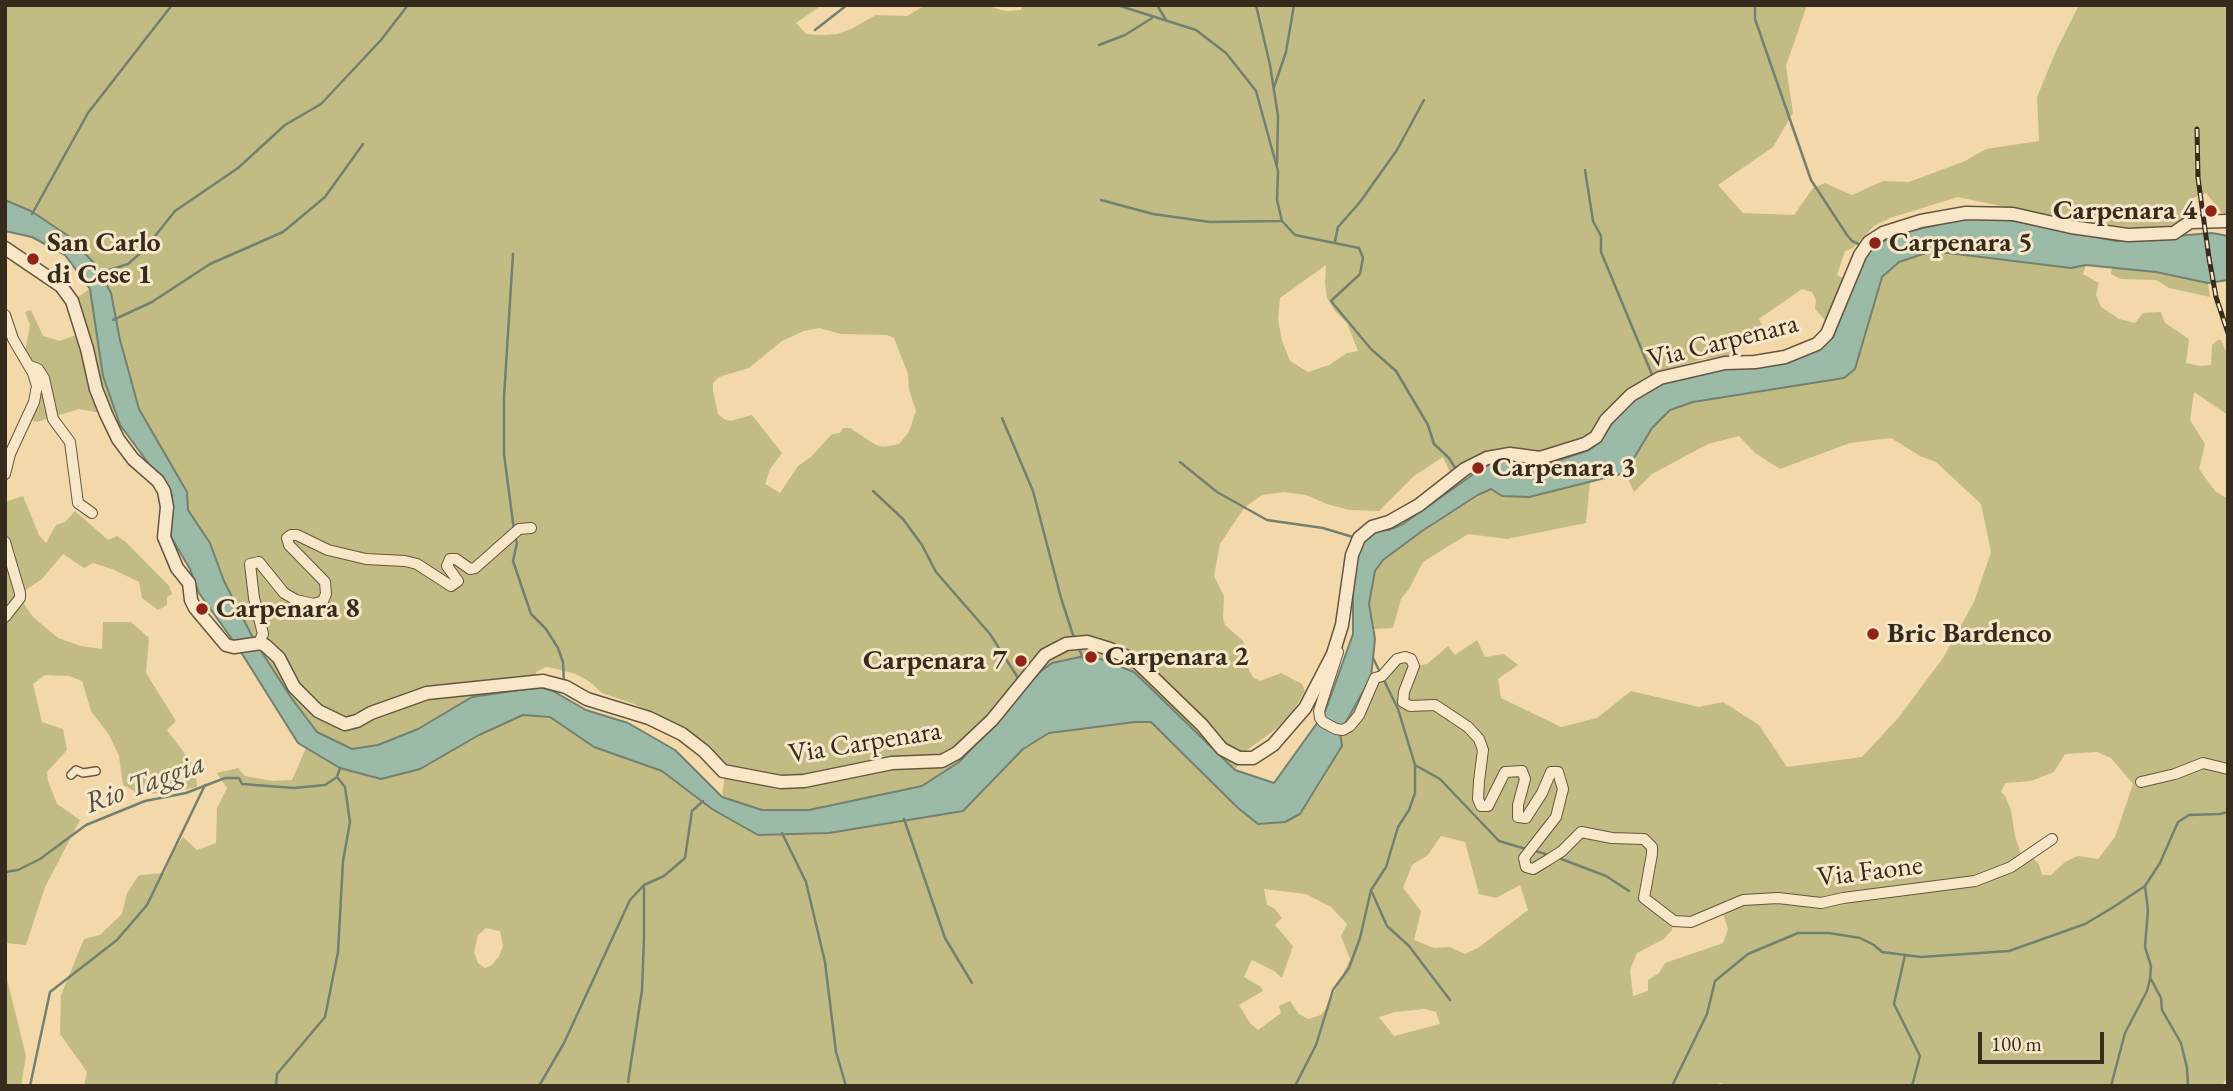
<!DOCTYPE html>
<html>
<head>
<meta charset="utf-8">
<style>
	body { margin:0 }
	#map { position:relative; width:2233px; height:1091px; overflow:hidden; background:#f3d8aa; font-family:"EB Garamond",serif }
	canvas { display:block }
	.frame { position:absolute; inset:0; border:7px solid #372b1d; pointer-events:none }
	.scale { position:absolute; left:1978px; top:1032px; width:126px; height:32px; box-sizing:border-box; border:4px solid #372b1d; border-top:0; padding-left:9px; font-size:21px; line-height:24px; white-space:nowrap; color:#372b1d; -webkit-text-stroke:5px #f7e6c8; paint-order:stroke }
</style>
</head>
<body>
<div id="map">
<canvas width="2233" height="1091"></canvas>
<div class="frame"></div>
<div class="scale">100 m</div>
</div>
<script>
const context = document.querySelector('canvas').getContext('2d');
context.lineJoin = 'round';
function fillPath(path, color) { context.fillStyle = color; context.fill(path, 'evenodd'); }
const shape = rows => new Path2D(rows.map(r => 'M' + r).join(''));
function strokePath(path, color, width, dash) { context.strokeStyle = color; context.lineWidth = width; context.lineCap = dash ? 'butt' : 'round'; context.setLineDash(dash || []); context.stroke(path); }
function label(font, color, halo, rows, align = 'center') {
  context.font = font + ' "EB Garamond",serif'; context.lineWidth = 6; context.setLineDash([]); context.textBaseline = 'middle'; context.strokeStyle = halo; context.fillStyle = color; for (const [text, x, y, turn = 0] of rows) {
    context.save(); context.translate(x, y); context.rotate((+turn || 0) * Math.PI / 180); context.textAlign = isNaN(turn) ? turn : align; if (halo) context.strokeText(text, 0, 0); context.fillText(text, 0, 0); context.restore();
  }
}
fillPath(shape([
	[5,5,822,5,796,23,806,34,822,35,837,34,851,29,876,15,907,16,925,5,983,5,1006,11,1021,10,1022,5,1807,5,1786,66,1793,113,1773,147,1718,185,1743,213,1794,215,1813,188,1825,183,1852,195,1883,181,1909,182,1965,161,1986,149,2039,141,2037,97,2056,51,2079,5,2228,5,2228,216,2224,216,2206,193,2193,198,2188,213,2179,224,2169,227,2136,228,2063,219,1958,197,1890,218,1874,226,1853,248,1845,251,1837,275,1843,278,1826,321,1815,309,1816,300,1812,292,1802,289,1759,319,1762,325,1750,333,1756,343,1734,347,1734,355,1704,359,1660,371,1641,382,1590,434,1571,443,1536,452,1519,451,1452,477,1443,457,1414,476,1379,511,1349,510,1327,504,1306,495,1284,492,1262,495,1244,508,1220,544,1214,576,1224,596,1223,618,1225,625,1243,641,1248,655,1249,670,1253,677,1260,681,1281,673,1302,684,1305,691,1293,711,1276,729,1247,750,1235,770,1134,673,1003,715,959,762,922,786,809,810,762,810,722,797,726,765,709,747,685,728,634,704,602,693,590,682,576,674,553,668,546,667,536,672,539,687,472,697,418,729,378,745,352,749,317,732,290,696,254,640,224,581,210,543,188,510,187,492,139,409,120,340,111,293,31,211,5,200],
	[1326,265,1325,283,1327,298,1335,311,1347,323,1358,351,1347,353,1329,365,1308,372,1290,361,1282,341,1278,319,1280,298],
	[819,328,841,334,887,335,894,338,908,374,909,390,916,411,909,432,899,444,884,447,876,445,850,428,843,428,840,433,832,434,811,457,798,466,780,493,765,484,770,469,782,453,752,415,730,421,724,419,718,414,713,391,713,383,719,377,749,368,782,341,804,331],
	[1932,251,2071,268,2086,265,2083,274,2099,283,2096,295,2101,307,2119,319,2135,323,2143,313,2161,312,2165,323,2189,339,2186,363,2200,366,2211,365,2212,345,2218,340,2221,340,2228,356,2228,415,2194,392,2190,420,2205,444,2199,469,2215,491,2228,499,2228,1075,2222,1086,1724,1086,1721,1083,1709,1086,84,1086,87,1072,60,1034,61,995,84,939,100,935,122,914,127,893,139,875,165,873,172,854,183,837,197,850,216,843,217,808,227,788,217,773,238,768,245,776,273,781,292,780,306,748,340,768,479,735,523,714,550,717,594,747,662,770,712,809,758,835,829,833,963,811,1023,749,1049,733,1135,722,1151,722,1238,808,1258,824,1285,822,1300,814,1319,786,1342,746,1339,734,1371,677,1405,657,1414,666,1427,664,1448,646,1455,655,1477,640,1485,657,1504,654,1518,665,1498,679,1501,698,1561,727,1597,718,1631,691,1699,707,1723,702,1759,725,1787,767,1862,757,1899,717,1943,658,1974,602,1991,552,1981,504,1936,462,1920,456,1891,438,1850,443,1780,469,1755,453,1739,436,1708,444,1652,474,1634,492,1625,473,1652,428,1670,410,1693,402,1844,378,1855,369,1882,277,1899,262],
	[2097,752,2111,758,2133,784,2115,837,2098,859,2078,856,2065,862,2051,875,2042,875,2039,864,2034,859,2023,860,2015,836,2011,810,2005,796,2001,792,2005,783,2031,781,2054,772,2065,754],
	[1441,836,1465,842,1479,894,1496,898,1520,885,1528,910,1478,948,1465,954,1450,947,1434,948,1414,940,1421,911,1403,888,1412,865,1428,855],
	[1264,889,1306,894,1331,907,1347,924,1341,936,1350,959,1329,1004,1321,1015,1308,1019,1299,1014,1290,1001,1279,1006,1281,1013,1258,1030,1250,1023,1239,1005,1263,991,1261,987,1244,977,1252,960,1274,971,1282,978,1293,946,1275,925,1282,918,1274,908,1267,905],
	[1722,910,1728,929,1723,943,1665,963,1659,973,1648,980,1648,991,1633,996,1630,970,1637,953,1664,939,1672,930,1674,921],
	[486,928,500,931,503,946,499,956,492,965,485,968,478,963,474,952,478,935],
	[1424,1009,1436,1012,1440,1024,1394,1036,1379,1017,1395,1012],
	[2112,267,2157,272,2208,283,2210,297,2169,288,2156,280,2121,279,2111,274],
	[90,289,103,376,115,411,106,414,79,409,37,422,26,418,37,386,24,358,30,325,25,312,31,310,43,336,60,341,81,333,72,301],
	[1590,482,1586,523,1507,539,1468,534,1423,562,1409,589,1401,599,1393,628,1374,629,1369,604,1375,572,1383,560,1422,531,1491,489,1502,496,1529,497],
	[23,496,39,535,46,543,56,525,65,522,75,511,108,540,117,536,126,542,169,586,172,594,167,597,167,605,158,610,142,598,139,582,112,569,93,563,84,568,63,554,42,579,21,593,20,598,33,617,58,638,81,646,102,649,103,622,131,622,149,638,146,673,176,721,167,730,191,762,192,774,196,777,197,787,167,793,139,794,123,785,119,756,109,735,91,711,82,681,69,676,45,675,33,684,42,722,63,729,67,750,47,772,48,781,57,804,80,820,45,887,26,945,5,943,5,502],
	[5,971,26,1056,21,1086,5,1086]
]), '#c2bc84');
const water = shape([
	[5,200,31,211,67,235,95,264,111,293,120,340,139,409,187,492,188,510,210,543,224,581,254,640,290,696,317,732,352,749,378,745,418,729,472,697,539,687,553,691,586,710,628,723,675,750,722,797,762,810,809,810,922,786,959,762,1003,715,1037,674,1052,663,1080,657,1101,659,1134,672,1235,770,1274,783,1325,712,1353,634,1353,589,1357,553,1362,541,1376,531,1389,530,1403,524,1485,466,1510,459,1539,467,1589,450,1600,442,1612,423,1633,401,1665,381,1821,347,1833,337,1860,267,1870,250,1894,235,1968,217,2009,220,2116,241,2212,233,2228,236,2228,280,2208,283,2156,272,2086,265,2071,268,1932,251,1899,262,1882,277,1855,369,1844,378,1693,402,1670,410,1652,428,1625,473,1529,497,1502,496,1491,489,1478,495,1422,531,1383,560,1375,571,1369,604,1375,639,1371,677,1340,733,1342,746,1300,814,1285,822,1258,824,1238,808,1151,722,1135,722,1049,733,1023,749,963,811,829,833,758,835,712,809,662,771,594,747,550,717,523,715,479,735,420,769,381,779,340,768,298,743,239,649,199,593,190,569,171,537,172,495,120,425,103,376,90,289,65,255,32,237,5,231,5,200]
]);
fillPath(water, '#9bbaa7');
strokePath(water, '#738170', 2);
strokePath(shape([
	[1117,5,1196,30,1226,53,1249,82,1256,91,1278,171,1277,200,1282,221,1295,235,1359,248,1363,258,1360,274,1331,301,1371,349,1396,371,1428,425,1434,444,1449,458,1457,471],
	[1157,5,1166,20],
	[1256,5,1270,65,1278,116,1277,164],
	[1755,5,1755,19,1811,180,1847,235,1852,241,1863,246],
	[815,30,847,5],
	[1099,45,1125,35,1152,18],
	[1274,87,1286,52,1294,5],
	[1585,170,1593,221,1601,236,1601,252,1653,377],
	[1101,200,1153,214,1210,222,1281,221],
	[32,214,88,113,172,5],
	[1335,241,1338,227,1360,202,1397,150,1424,100],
	[513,254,504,397,504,454,514,530],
	[97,274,128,264,144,250,175,211,238,168,285,125,321,104,381,40,408,5],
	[113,320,152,302,210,264,283,232,325,197,363,144],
	[1002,418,1033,491,1061,598,1074,638],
	[1180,462,1217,492,1267,520,1323,528,1356,538],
	[873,491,903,519,922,545,936,572,990,634,1020,681],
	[515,536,517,543,513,561,531,614,546,629,558,648,563,662,564,684],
	[1078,647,1084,660],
	[1415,765,1440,779,1499,841,1526,849],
	[904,819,945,938,972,983],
	[782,833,806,882,825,962,836,1052,846,1086],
	[1532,850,1549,855],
	[1556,857,1606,876,1629,891],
	[5,872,18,870,40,859,86,825,145,801,186,793,225,778,239,778,242,784,294,788,325,785,337,777,340,768],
	[1371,890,1387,926,1409,946,1450,1000],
	[1905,955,1894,1004,1920,1056,1912,1086],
	[2151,979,2161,998,2162,1010,2181,1043,2187,1068,2188,1086],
	[628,1082,642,990,644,939,644,887],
	[30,1086,50,992,117,940,147,905,205,785],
	[276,1086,277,1074,325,1017,338,952,343,861,350,822,345,787,337,777],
	[539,1086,564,1043,630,900,644,885,664,876,685,858,692,811,703,801],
	[1295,1086,1316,1045,1333,990,1349,968,1360,938,1371,890,1386,867,1398,827,1409,810,1415,793,1415,765,1398,709,1373,658],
	[1672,1086,1707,1014,1715,981,1748,954,1798,933,1829,933,1860,938,1874,945,1882,952,1921,957,2009,951,2085,924,2112,908,2145,886,2160,863,2178,822,2189,815,2220,814,2228,812],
	[2111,1086,2125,1033,2147,991,2150,979,2151,966,2145,947,2148,910,2145,886]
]), '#738170', 2.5);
const pedestrian = shape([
	[71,775,76,770,83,773,96,771]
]);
const minor = shape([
	[5,315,13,339,33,373,37,386,34,402,10,454,5,474],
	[30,366,38,369,44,378,53,419,70,442,78,503,92,513],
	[5,542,20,593,20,598,5,617],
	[261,638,263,634,254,598,250,564,259,562,284,593,296,600,314,604,323,601,326,594,325,582,289,545,287,538,291,535,297,535,328,550,366,559,405,561,417,564,451,586,458,581,447,566,450,559,456,559,470,569,475,568,519,529,531,528],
	[1338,652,1319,711,1320,718,1323,722,1336,729,1343,730,1350,726,1359,715,1375,678,1382,676,1397,659,1405,657,1411,659,1414,666,1404,692,1403,702,1410,706,1435,705,1468,727,1479,739,1483,750,1479,781,1478,799,1481,806,1488,806,1505,772,1522,771,1525,779,1518,805,1518,817,1526,818,1542,793,1551,772,1558,772,1563,789,1556,817,1524,858,1526,867,1533,869,1548,860,1562,851,1581,832,1612,838,1644,839,1652,847,1652,854,1644,898,1674,921,1691,922,1743,900,1778,898,1821,903,1843,898,1975,881,2011,867,2052,839],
	[2141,782,2175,774,2203,763,2228,769]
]);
const tertiary = shape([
	[5,248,61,286,72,301,87,349,96,389,106,414,118,439,133,459,158,481,164,491,167,507,164,537,177,568,189,583,191,600,195,608,226,645,234,647,261,643,266,646,279,658,294,687,318,711,345,724,357,721,371,713,427,693,543,681,566,687,587,699,649,718,682,734,704,751,723,771,781,782,804,781,892,763,942,761,957,753,992,720,1045,655,1066,644,1087,642,1110,649,1136,661,1202,725,1222,749,1239,758,1253,758,1273,745,1305,708,1333,654,1342,625,1352,555,1359,538,1372,527,1389,522,1419,505,1465,469,1487,458,1510,454,1540,458,1585,444,1596,437,1606,420,1631,395,1660,378,1725,363,1755,362,1785,357,1817,344,1827,334,1860,255,1869,242,1883,233,1921,221,1966,213,2013,214,2071,227,2128,235,2174,233,2190,222,2228,221]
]);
strokePath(pedestrian, '#665640', 10);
strokePath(minor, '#665640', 12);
strokePath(tertiary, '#665640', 15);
strokePath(pedestrian, '#f7e6c8', 7);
strokePath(minor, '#f7e6c8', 10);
strokePath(tertiary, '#f7e6c8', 12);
const rail = shape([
	[2197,129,2198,178,2209,258,2216,297,2228,333]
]);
strokePath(rail, '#372b1d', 5);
strokePath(rail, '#f7e6c8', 2.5, [8]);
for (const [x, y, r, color] of [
	[2211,211,7,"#8f2418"],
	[1875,243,7,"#8f2418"],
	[33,259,7,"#8f2418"],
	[1478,468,7,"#8f2418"],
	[202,609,7,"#8f2418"],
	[1873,634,7,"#8f2418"],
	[1091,657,7,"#8f2418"],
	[1021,661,7,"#8f2418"]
]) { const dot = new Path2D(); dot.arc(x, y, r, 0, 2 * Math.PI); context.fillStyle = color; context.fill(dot); strokePath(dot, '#f7e6c8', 2.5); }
label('bold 28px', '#372b1d', '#f7e6c8', [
	["Carpenara 4",2197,211,"right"],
	["San Carlo",47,243],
	["di Cese 1",47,275],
	["Carpenara 5",1889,243],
	["Carpenara 3",1492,468],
	["Carpenara 8",216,609],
	["Bric Bardenco",1887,634],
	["Carpenara 2",1105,657],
	["Carpenara 7",1007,661,"right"]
], 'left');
label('28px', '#372b1d', '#f7e6c8', [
	["Via Carpenara",1723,342,-14],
	["Via Carpenara",865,743,-9],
	["Via Faone",1870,872,-7]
]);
label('italic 30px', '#504f40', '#f7e6c8', [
	["Rio Taggia",145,784,-20]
]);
</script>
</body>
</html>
